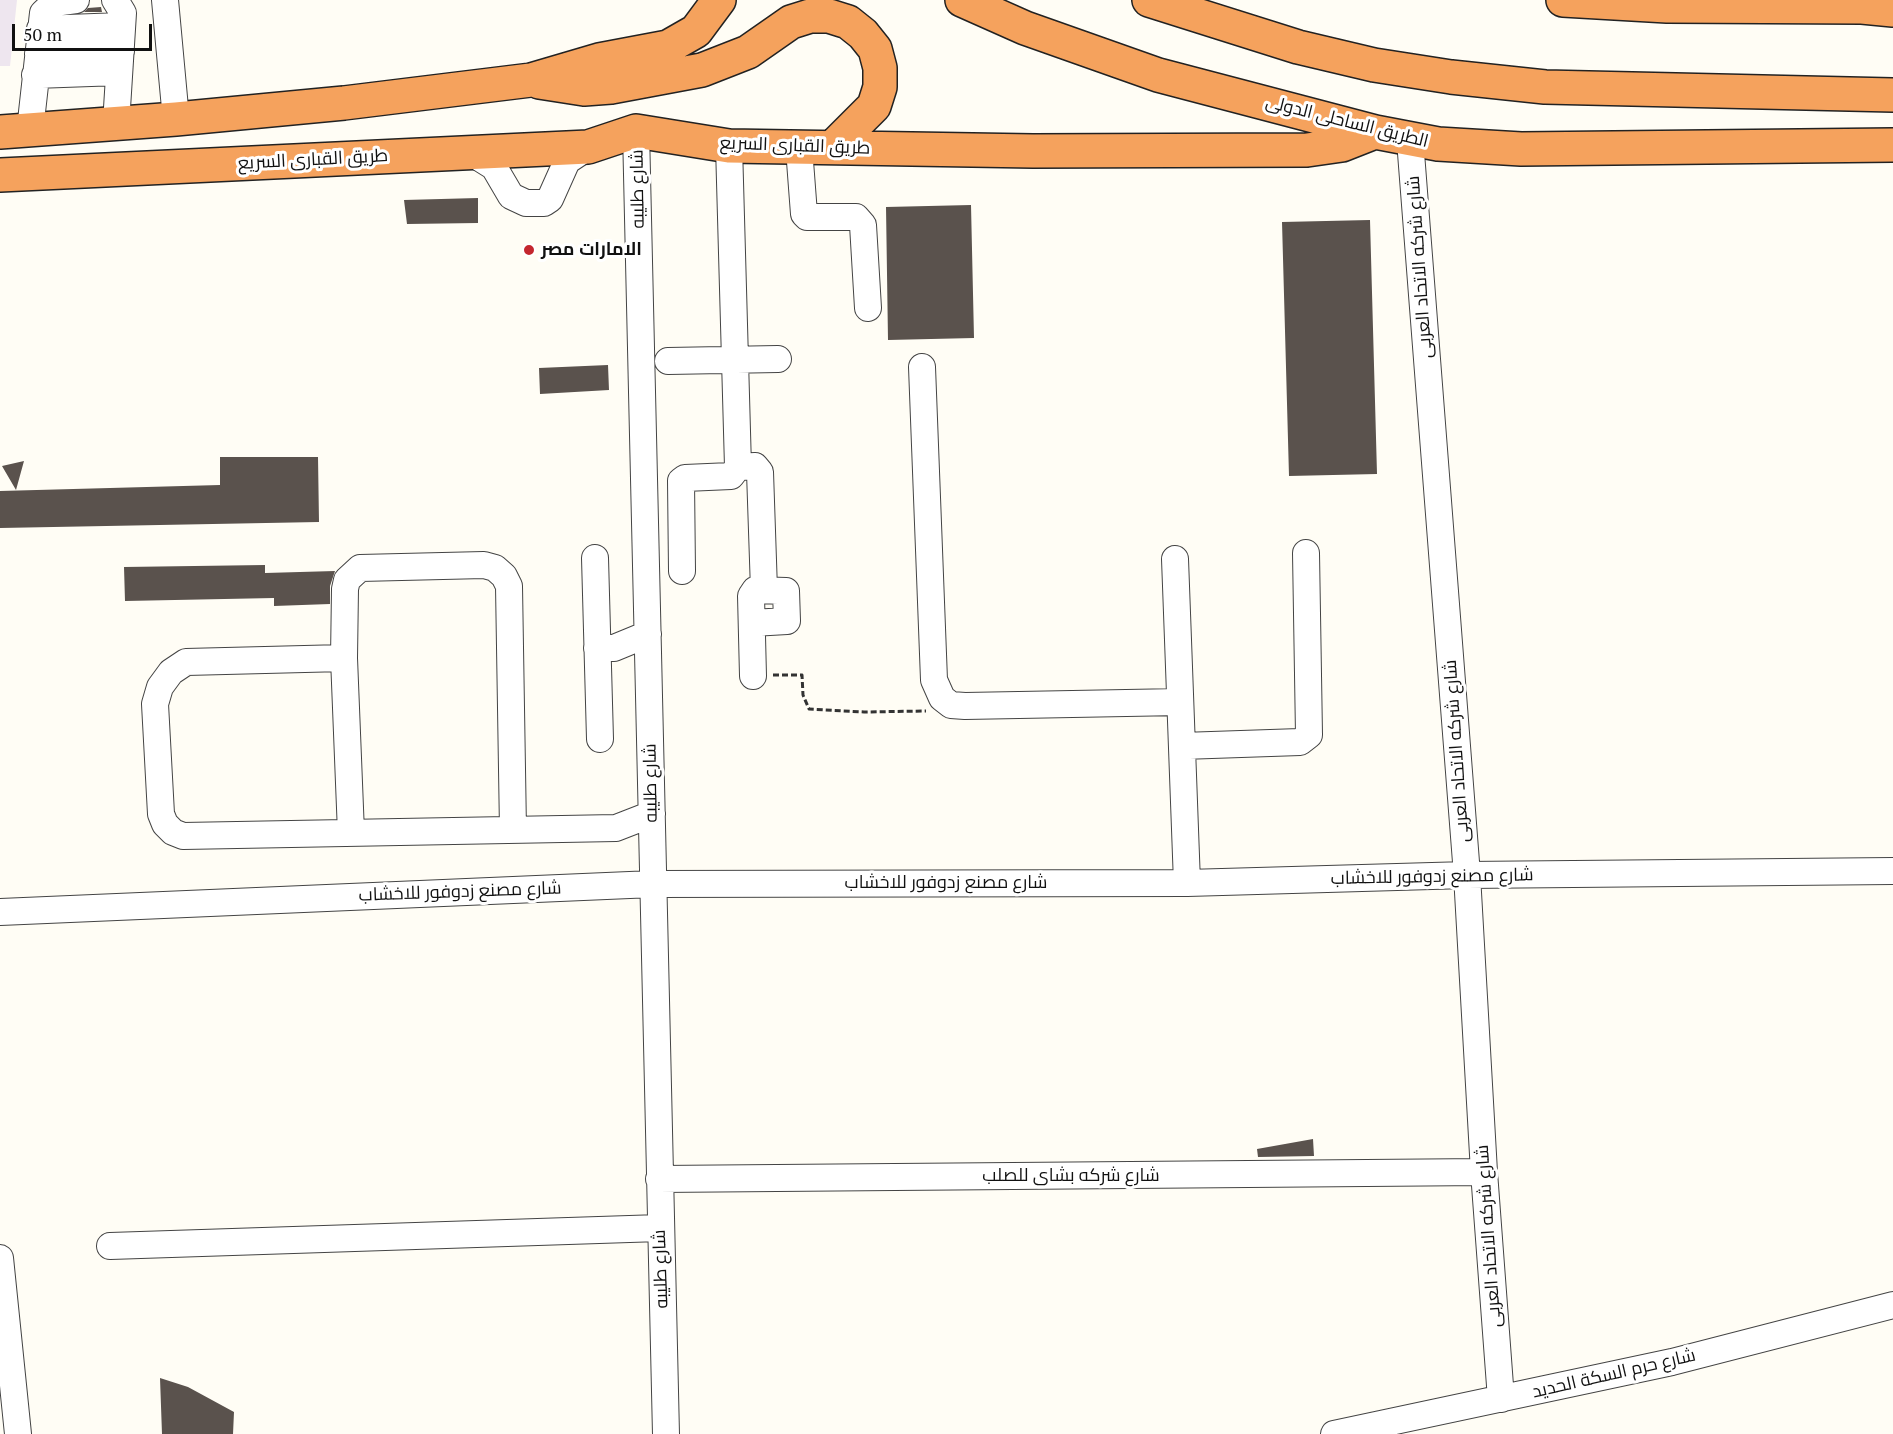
<!DOCTYPE html>
<html>
<head>
<meta charset="utf-8">
<style>
	body { margin:0 }
	#map { position:relative; width:1893px; height:1434px; overflow:hidden; background:#fffdf5; font-family:"PT Serif",serif }
	canvas { display:block }
	.scale { position:absolute; left:12px; top:24px; width:140px; height:27px; box-sizing:border-box; border:3px solid #111; border-top:0; padding-left:8px; font-size:18px; line-height:21px; white-space:nowrap; color:#111; -webkit-text-stroke:4px #fff; paint-order:stroke }
</style>
</head>
<body>
<div id="map">
<canvas width="1893" height="1434"></canvas>
<div class="scale">50 m</div>
</div>
<script>
const context = document.querySelector('canvas').getContext('2d');
context.lineJoin = 'round';
function fillPath(path, color) { context.fillStyle = color; context.fill(path, 'evenodd'); }
const shape = rows => new Path2D(rows.map(r => 'M' + r).join(''));
function strokePath(path, color, width, dash) { context.strokeStyle = color; context.lineWidth = width; context.lineCap = dash ? 'butt' : 'round'; context.setLineDash(dash || []); context.stroke(path); }
function label(font, color, halo, rows, align = 'center') {
  context.font = font + ' "PT Serif",Cairo,serif'; context.lineWidth = 6; context.setLineDash([]); context.textBaseline = 'middle'; context.strokeStyle = halo; context.fillStyle = color; for (const [text, x, y, turn = 0] of rows) {
    context.save(); context.translate(x, y); context.rotate((+turn || 0) * Math.PI / 180); context.textAlign = isNaN(turn) ? turn : align; if (halo) context.strokeText(text, 0, 0); context.fillText(text, 0, 0); context.restore();
  }
}
fillPath(shape([
	[0,0,17,0,10,66,0,66]
]), '#eee6ef');
fillPath(shape([
	[101,7,102,12,84,12,88,8],
	[478,198,478,223,407,224,404,200],
	[971,205,974,338,888,340,886,207],
	[1370,220,1377,474,1289,476,1282,222],
	[608,365,609,390,540,394,539,368],
	[220,457,318,457,319,522,0,528,0,491,220,485],
	[24,461,16,490,2,466],
	[265,565,265,573,335,571,330,586,330,604,274,606,274,598,125,601,124,567],
	[1313,1139,1314,1156,1258,1157,1257,1149],
	[160,1378,188,1387,234,1412,233,1434,162,1434]
]), '#5a524d');
const minor = shape([
	[115,0,123,13,116,124],
	[165,0,176,119],
	[40,29,122,26],
	[38,54,121,51],
	[35,75,119,72],
	[30,130,43,13,54,3,76,0],
	[636,131,666,1434],
	[1410,140,1467,875,1484,1172,1501,1399],
	[799,148,804,214,807,217,856,217,863,225,868,308],
	[470,152,494,167,511,196,526,203,544,203,550,199,567,161,588,147],
	[668,361,778,359],
	[922,367,934,680,942,698,951,705,965,706,1180,702],
	[738,467,755,466,760,472,764,590],
	[595,558,600,739],
	[1175,559,1187,883],
	[682,571,681,481,685,478,731,476,738,467,729,146],
	[752,623,787,621,786,591,755,590,751,596,753,676],
	[597,648,614,648,648,634],
	[344,658,186,662,171,672,160,687,155,704,161,814,165,824,173,832,183,836,616,828,652,814],
	[1182,746,1300,742,1309,735,1306,553],
	[351,833,344,658,345,589,347,580,360,568,484,565,495,568,504,576,509,586,513,830],
	[0,912,653,884,1187,883,1467,875,1893,871],
	[659,1179,1484,1172],
	[110,1246,660,1228],
	[0,1258,18,1434],
	[1334,1434,1672,1362,1893,1305]
]);
const highway = shape([
	[962,0,1025,28,1158,75,1375,132,1438,144,1521,149,1893,145],
	[1149,0,1298,47,1374,65,1451,77,1545,87,1893,95],
	[1563,0,1667,6,1862,7,1893,10],
	[539,82,584,89,611,87,702,70,748,52,791,22,810,16,829,16,848,22,863,34,875,49,880,68,880,87,874,106,833,147],
	[0,132,176,119,344,103,531,80,599,60,668,47,696,31,719,0],
	[0,175,588,147,636,131,729,146,1033,151,1307,150,1342,145,1375,132]
]);
strokePath(minor, '#444', 28);
strokePath(highway, '#222', 36);
strokePath(shape([
	[773,675,802,675,803,695,809,709,864,712,926,711]
]), '#333', 3, [6, 3]);
strokePath(minor, '#fff', 26);
strokePath(highway, '#f5a25d', 33);
for (const [x, y, r, color] of [
	[529,250,6,"#c4262e"]
]) { const dot = new Path2D(); dot.arc(x, y, r, 0, 2 * Math.PI); context.fillStyle = color; context.fill(dot); strokePath(dot, '#fff', 2); }
label('18px', '#111', '#fff', [
	["الطريق الساحلى الدولى",1347,122,14],
	["طريق القبارى السريع",795,146,2],
	["طريق القبارى السريع",313,160,-3],
	["شارع طليبه",638,189,-91],
	["شارع شركه الاتحاد العربى",1420,267,-94],
	["شارع شركه الاتحاد العربى",1457,751,-94],
	["شارع طليبه",651,783,-91],
	["شارع مصنع زدوفور للاخشاب",1432,877,-1],
	["شارع مصنع زدوفور للاخشاب",946,883],
	["شارع مصنع زدوفور للاخشاب",460,892,-2],
	["شارع شركه بشاى للصلب",1071,1176],
	["شارع شركه الاتحاد العربى",1489,1236,-94],
	["شارع طليبه",661,1269,-92],
	["شارع حرم السكة الحديد",1614,1374,-13]
]);
label('bold 18px', '#111', '#fff', [
	["الامارات مصر",541,250]
], 'left');
</script>
</body>
</html>
